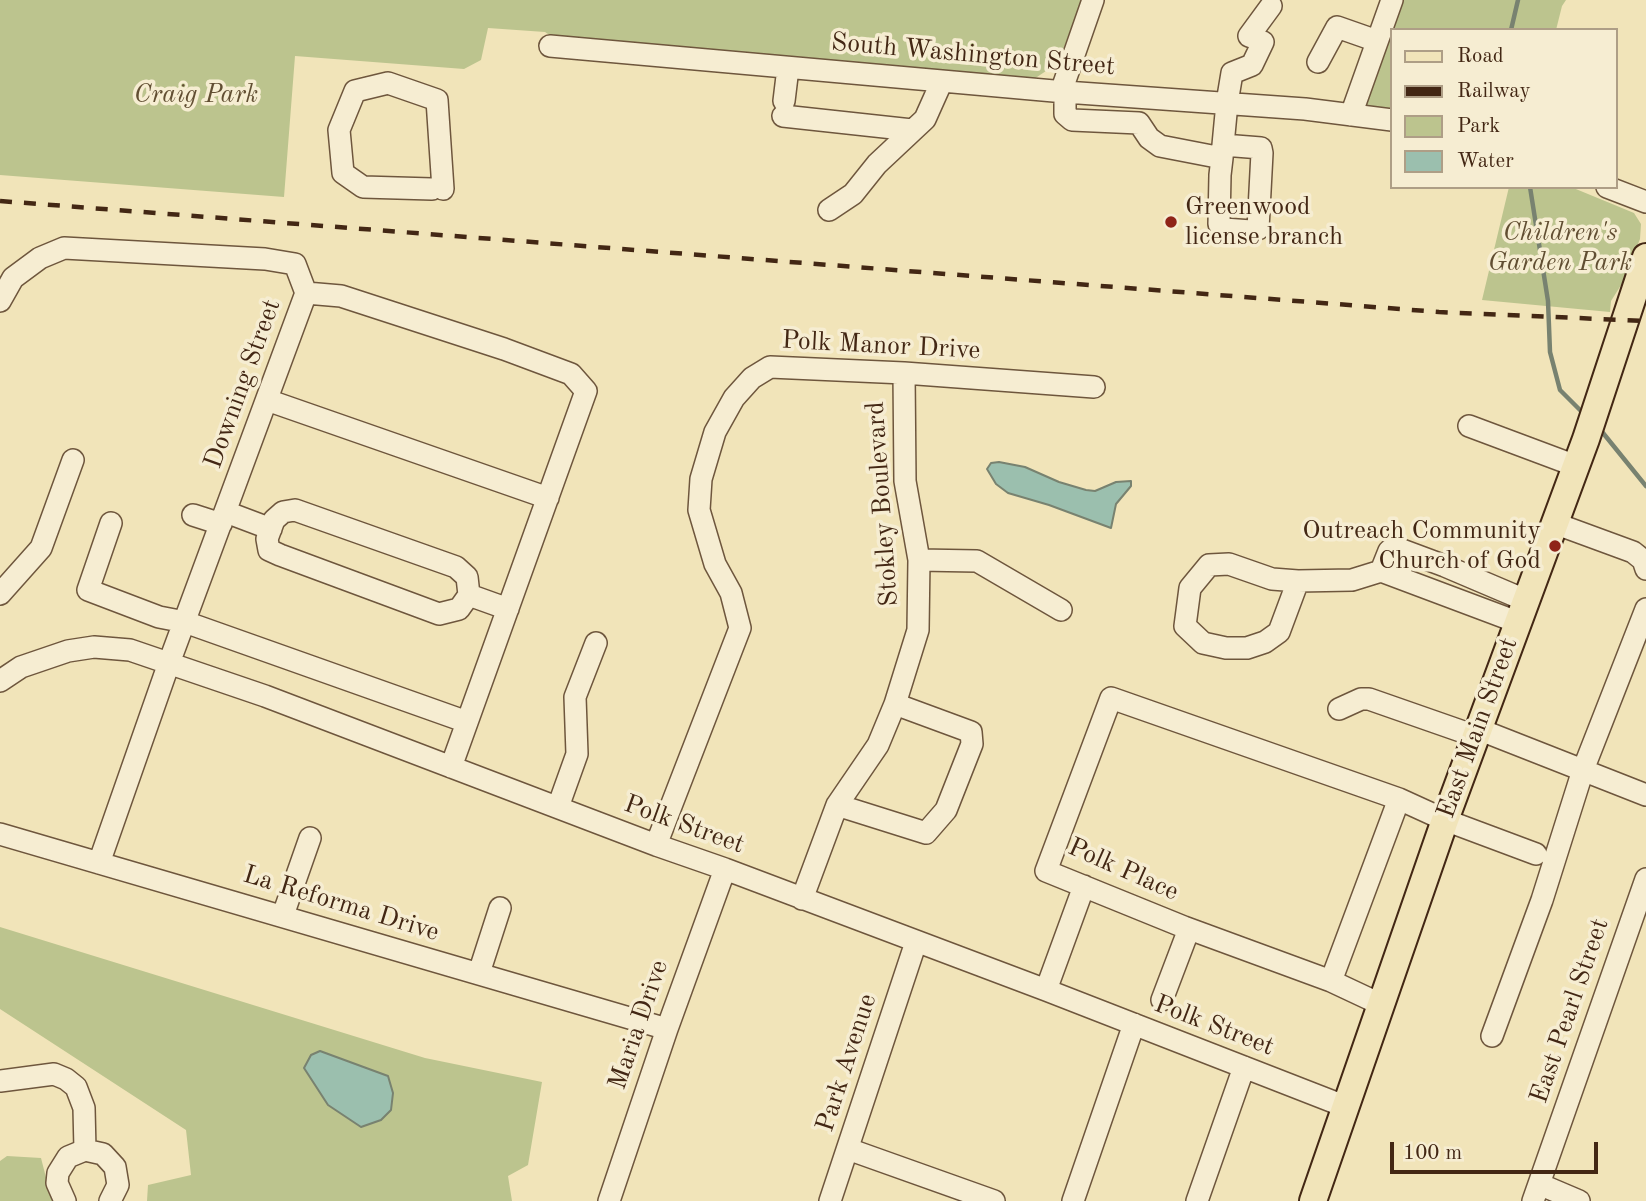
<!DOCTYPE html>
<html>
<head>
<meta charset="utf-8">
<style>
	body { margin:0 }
	#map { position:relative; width:1646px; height:1201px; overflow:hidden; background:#f1e4b9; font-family:"Old Standard TT",serif }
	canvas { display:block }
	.legend { position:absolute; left:1390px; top:28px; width:228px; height:161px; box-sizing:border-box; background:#f6edd2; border:2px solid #ae9e86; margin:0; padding:9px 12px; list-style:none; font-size:21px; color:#432714 }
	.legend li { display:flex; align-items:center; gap:14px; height:35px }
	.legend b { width:35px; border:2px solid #ae9e86 }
	.scale { position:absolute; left:1390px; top:1142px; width:208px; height:32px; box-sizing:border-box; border:4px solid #432714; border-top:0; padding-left:9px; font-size:21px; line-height:24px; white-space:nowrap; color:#432714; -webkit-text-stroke:5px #f6edd2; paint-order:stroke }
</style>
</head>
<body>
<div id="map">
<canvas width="1646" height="1201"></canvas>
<ul class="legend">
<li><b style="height:9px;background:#f1e4b9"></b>Road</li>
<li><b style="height:9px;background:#432714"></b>Railway</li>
<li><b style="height:19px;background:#bcc48e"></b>Park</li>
<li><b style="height:19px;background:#9bbfae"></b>Water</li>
</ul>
<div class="scale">100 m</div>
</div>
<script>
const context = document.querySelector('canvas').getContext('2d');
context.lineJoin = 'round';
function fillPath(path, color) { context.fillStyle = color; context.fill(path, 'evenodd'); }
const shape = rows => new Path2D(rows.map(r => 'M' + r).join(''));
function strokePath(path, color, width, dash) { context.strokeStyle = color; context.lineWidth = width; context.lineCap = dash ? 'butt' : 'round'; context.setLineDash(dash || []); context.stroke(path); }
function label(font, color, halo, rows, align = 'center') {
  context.font = font + ' "Old Standard TT",serif'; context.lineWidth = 7; context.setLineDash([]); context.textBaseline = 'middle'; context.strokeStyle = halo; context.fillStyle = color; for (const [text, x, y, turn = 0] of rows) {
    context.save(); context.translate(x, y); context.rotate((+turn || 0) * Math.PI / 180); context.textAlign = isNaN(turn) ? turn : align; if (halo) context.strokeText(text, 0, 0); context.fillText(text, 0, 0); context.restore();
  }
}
fillPath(shape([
	[0,0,1082,0,1058,63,1034,79,899,66,739,56,554,38,545,32,488,28,481,60,464,69,295,56,284,197,0,175],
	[1392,0,1566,0,1562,6,1556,30,1392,30,1392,124,1351,115],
	[1509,187,1571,187,1634,213,1641,224,1640,239,1623,282,1611,301,1610,312,1482,300],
	[0,927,425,1058,542,1082,528,1165,508,1176,512,1201,147,1201,148,1185,191,1175,186,1130,0,1009],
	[7,1156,41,1158,52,1201,0,1201,0,1161]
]), '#bcc48e');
const water = shape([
	[999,462,1025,467,1059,482,1086,490,1095,491,1116,482,1131,481,1131,486,1116,504,1111,528,1049,505,1008,493,996,484,987,469,991,463,999,462],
	[320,1051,388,1076,393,1093,391,1110,381,1120,361,1127,328,1105,304,1068,311,1055,320,1051]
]);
fillPath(water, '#9bbfae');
strokePath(water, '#788270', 2);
strokePath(shape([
	[1511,30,1518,0],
	[1530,187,1548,301,1550,352,1560,390,1585,415],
	[1599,428,1646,486]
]), '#788270', 4.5);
const minor = shape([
	[1257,39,1249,36,1271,6],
	[550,46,1065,92,1305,109,1392,120],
	[1318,62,1337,27,1377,41],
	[1061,92,1093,0],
	[1065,92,1065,114,1072,120,1139,123],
	[784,101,788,68],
	[1351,115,1392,0],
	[783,116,912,130],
	[1139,123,1149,138,1160,146,1222,158],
	[1223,145,1261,148,1262,153,1258,229,1251,231,1224,229,1219,224,1220,175,1222,158,1223,145,1227,103,1232,73,1252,65,1263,42],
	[1607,187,1646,202],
	[432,189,363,187,343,173,339,130,355,91,388,83,437,100,443,189],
	[829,210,853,194,877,164,925,119,942,81],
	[306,293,341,296,504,349,571,374,586,391,451,767],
	[0,301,13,278,40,258,64,248,265,259,295,264,306,293,169,663,99,863],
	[267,400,548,498],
	[1469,426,1576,466],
	[226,512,271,529],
	[193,515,221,524],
	[111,523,88,590,159,617,185,622,467,722],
	[1554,523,1633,552,1643,560,1646,569],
	[919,560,977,561,1061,610],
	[1381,571,1389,551,1394,547,1445,566,1525,600],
	[1298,581,1279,632,1265,642,1247,648,1226,648,1203,643,1185,626,1190,588,1209,565,1229,564,1272,579,1298,581,1352,580,1381,571,1517,622],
	[0,594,41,548,73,460],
	[469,595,459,609,439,614,280,555,269,550,267,539,274,520,283,512,295,510,456,567,467,577,469,595,508,609],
	[0,681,21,667,68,651,94,647,130,650,265,696,656,845,725,869,1046,990,1344,1106],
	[1339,709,1361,699,1369,699,1475,736],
	[1478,729,1646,795],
	[837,805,926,833,946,810,972,744,971,732,895,704],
	[558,807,577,754,575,697,596,643],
	[0,834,667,1029],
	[656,845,740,628,731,593,715,564,699,510,701,479,715,432,734,398,752,378,770,367,904,373,1094,387],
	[802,899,837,805,878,745,895,704,918,630,919,560,905,481,904,373],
	[283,915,310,838],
	[479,973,500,908],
	[1331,981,1399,799],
	[1046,990,1084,886],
	[1162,1000,1189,929],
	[1380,1004,1331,981,1184,927,1046,871,1111,698,1399,799,1445,820,1536,854],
	[1492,1036,1542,900,1583,770,1646,609],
	[0,1081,54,1074,66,1079,76,1087,84,1108,85,1150],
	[848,1149,994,1201],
	[1539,1184,1579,1201],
	[65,1201,57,1183,58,1173,68,1157,85,1150,103,1154,115,1167,118,1185,110,1201],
	[609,1201,667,1029,725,869],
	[830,1201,916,942],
	[1073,1201,1134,1024],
	[1197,1201,1244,1067],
	[1533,1201,1646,879]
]);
const major = shape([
	[1313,1201,1445,820,1586,439,1646,257]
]);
strokePath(minor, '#6e563d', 24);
strokePath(major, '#432714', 30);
strokePath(minor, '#f6edd2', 21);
strokePath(major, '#f1e4b9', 26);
strokePath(shape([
	[0,201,1439,312,1646,321]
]), '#432714', 4.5, [12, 12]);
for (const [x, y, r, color] of [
	[1171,222,7,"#8f2418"],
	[1555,546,7,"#8f2418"]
]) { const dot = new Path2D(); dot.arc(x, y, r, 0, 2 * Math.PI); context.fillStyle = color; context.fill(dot); strokePath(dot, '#f6edd2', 2.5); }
label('26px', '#432714', '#f6edd2', [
	["South Washington Street",973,55,5],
	["Polk Manor Drive",881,346,3],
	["Downing Street",243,384,-70],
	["Stokley Boulevard",883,504,-94],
	["East Main Street",1478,728,-70],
	["Polk Street",684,825,20],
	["Polk Place",1123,870,24],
	["La Reforma Drive",341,904,17],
	["East Pearl Street",1570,1011,-71],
	["Maria Drive",639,1025,-71],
	["Polk Street",1214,1026,21],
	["Park Avenue",847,1063,-72]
]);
label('italic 26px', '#614e32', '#f6edd2', [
	["Craig Park",196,95],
	["Children's",1560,233],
	["Garden Park",1560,263]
]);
label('26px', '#432714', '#f6edd2', [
	["Greenwood",1185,207],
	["license branch",1185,237],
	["Outreach Community",1541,531,"right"],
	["Church of God",1541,561,"right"]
], 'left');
</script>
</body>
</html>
